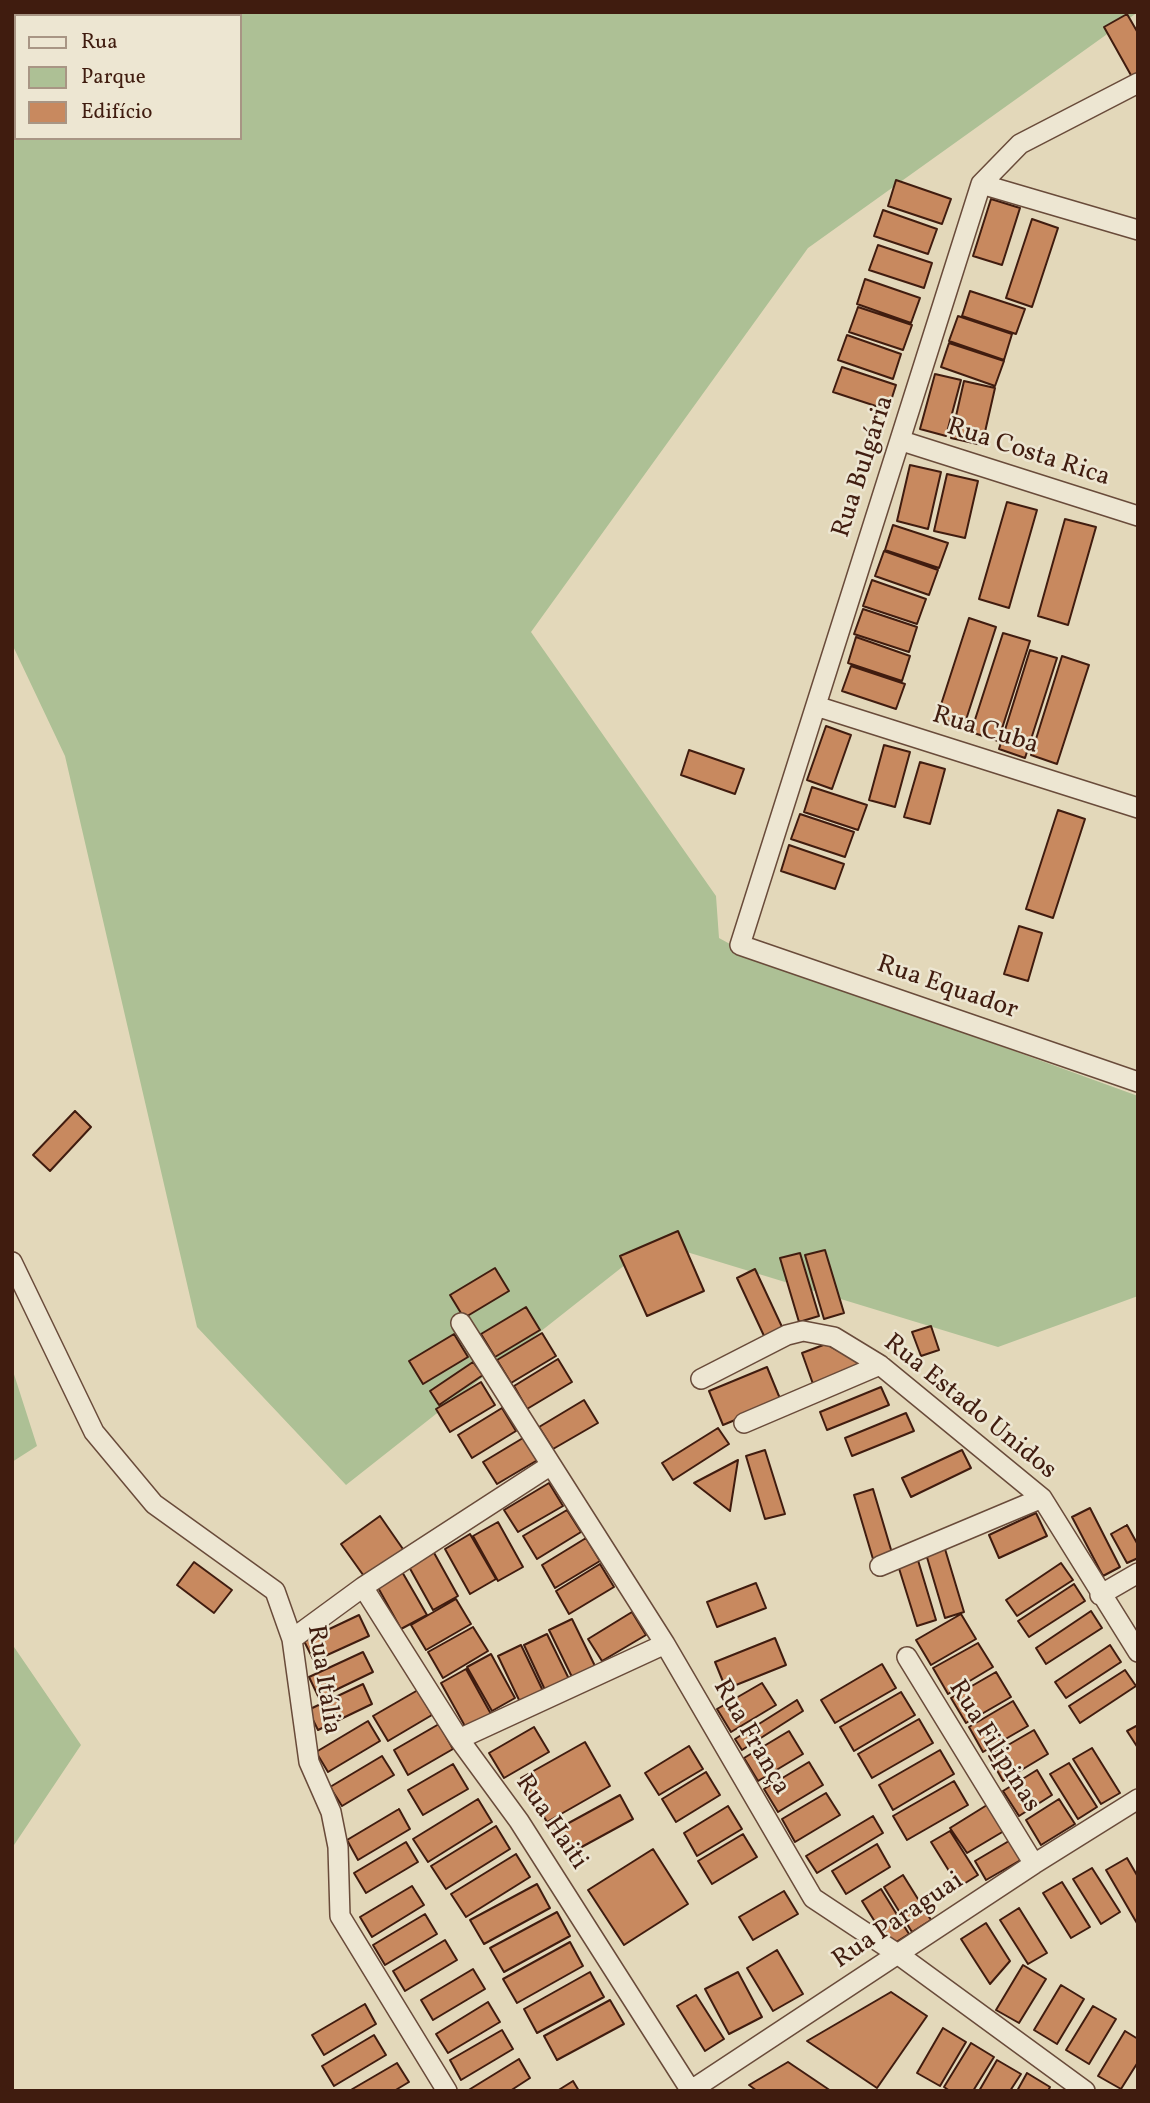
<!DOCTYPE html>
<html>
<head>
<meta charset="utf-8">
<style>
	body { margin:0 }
	#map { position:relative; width:1150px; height:2103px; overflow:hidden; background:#e3d8ba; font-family:Vollkorn,serif }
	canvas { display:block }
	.frame { position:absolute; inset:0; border:14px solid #401c0f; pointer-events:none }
	.legend { position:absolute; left:14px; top:14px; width:228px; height:126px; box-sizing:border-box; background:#ede6d2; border:2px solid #a89584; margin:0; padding:9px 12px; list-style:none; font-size:21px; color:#401c0f }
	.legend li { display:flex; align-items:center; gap:14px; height:35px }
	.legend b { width:35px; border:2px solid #a89584 }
</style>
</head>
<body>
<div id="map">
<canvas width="1150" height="2103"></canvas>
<div class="frame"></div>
<ul class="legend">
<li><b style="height:9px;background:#ede6d2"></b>Rua</li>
<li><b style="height:19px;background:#adc095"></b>Parque</li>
<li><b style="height:19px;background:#c8895f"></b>Edifício</li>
</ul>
</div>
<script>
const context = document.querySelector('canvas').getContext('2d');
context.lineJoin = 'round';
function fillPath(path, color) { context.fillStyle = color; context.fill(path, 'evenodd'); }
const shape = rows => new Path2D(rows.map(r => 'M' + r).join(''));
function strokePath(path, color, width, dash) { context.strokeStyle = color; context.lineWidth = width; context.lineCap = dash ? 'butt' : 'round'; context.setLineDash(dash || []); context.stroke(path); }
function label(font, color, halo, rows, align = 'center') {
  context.font = font + ' Vollkorn,serif'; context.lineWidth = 5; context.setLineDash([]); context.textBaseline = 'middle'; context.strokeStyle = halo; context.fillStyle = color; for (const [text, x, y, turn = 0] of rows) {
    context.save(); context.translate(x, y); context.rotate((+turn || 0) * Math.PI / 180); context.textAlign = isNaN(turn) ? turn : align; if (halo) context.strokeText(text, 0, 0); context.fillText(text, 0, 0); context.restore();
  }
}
fillPath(shape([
	[12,12,1138,12,808,248,531,632,716,896,719,938,750,955,1138,1096,1138,1296,998,1347,654,1242,346,1485,197,1327,65,756,12,644],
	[16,16,240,16,240,138,16,138],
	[12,1368,37,1446,12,1462],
	[12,1644,81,1745,12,1848]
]), '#adc095');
const building = shape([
	[1127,14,1138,33,1138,74,1132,77,1104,27,1127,14],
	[896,180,951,199,942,224,888,206,896,180],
	[991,199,1020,208,1002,265,973,256,991,199],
	[883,210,937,229,928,254,874,236,883,210],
	[1032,219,1058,228,1032,307,1006,298,1032,219],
	[878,245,932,263,924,288,869,270,878,245],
	[865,279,920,298,911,323,857,304,865,279],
	[970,291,1025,309,1016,334,962,316,970,291],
	[858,307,912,325,903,350,849,332,858,307],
	[958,316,1012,334,1004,360,949,341,958,316],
	[847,335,901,354,893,379,838,360,847,335],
	[949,343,1004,361,995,386,941,367,949,343],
	[842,367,896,385,888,410,833,392,842,367],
	[935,374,961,380,946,436,920,429,935,374],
	[964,381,995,388,982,445,951,438,964,381],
	[910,465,941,472,928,529,897,521,910,465],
	[947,474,978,481,965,538,934,531,947,474],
	[1007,502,1037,510,1009,608,979,599,1007,502],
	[1065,519,1096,527,1068,625,1038,616,1065,519],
	[893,525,948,543,939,568,885,550,893,525],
	[884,551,938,570,929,595,875,576,884,551],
	[872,580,926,599,917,624,863,606,872,580],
	[863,609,917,627,909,652,854,634,863,609],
	[969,618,996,627,964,726,937,717,969,618],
	[1003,633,1030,641,998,741,971,732,1003,633],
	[856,637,910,656,902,681,848,663,856,637],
	[1030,650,1057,658,1025,758,999,749,1030,650],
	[1062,656,1089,665,1057,764,1031,755,1062,656],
	[851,666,905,684,896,709,842,691,851,666],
	[826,726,851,735,832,789,807,780,826,726],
	[884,745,910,752,895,807,869,800,884,745],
	[689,750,744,769,735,794,681,775,689,750],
	[920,762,945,769,930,824,904,817,920,762],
	[812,787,867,805,858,830,804,812,812,787],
	[1058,810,1085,819,1053,918,1026,909,1058,810],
	[800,814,854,832,845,857,791,839,800,814],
	[789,845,844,864,835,889,781,871,789,845],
	[1019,926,1042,933,1028,981,1004,974,1019,926],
	[75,1111,91,1127,50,1171,33,1155,75,1111],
	[678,1231,704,1291,647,1316,620,1256,678,1231],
	[825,1250,844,1313,824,1319,805,1255,825,1250],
	[800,1253,819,1316,799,1322,780,1258,800,1253],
	[495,1268,509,1291,464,1318,450,1295,495,1268],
	[755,1269,783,1329,765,1338,737,1278,755,1269],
	[526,1307,540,1330,495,1357,481,1334,526,1307],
	[931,1326,939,1350,921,1356,912,1332,931,1326],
	[542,1333,556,1356,511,1383,497,1360,542,1333],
	[454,1334,468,1357,423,1384,409,1361,454,1334],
	[826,1344,865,1365,813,1384,802,1353,826,1344],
	[558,1359,572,1382,527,1409,514,1386,558,1359],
	[473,1362,483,1375,439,1405,430,1391,473,1362],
	[767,1367,781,1401,723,1425,709,1391,767,1367],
	[481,1382,495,1405,450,1432,436,1409,481,1382],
	[881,1387,889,1405,827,1430,820,1412,881,1387],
	[584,1400,598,1423,553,1449,539,1427,584,1400],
	[502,1408,516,1431,472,1458,458,1435,502,1408],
	[906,1413,914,1431,852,1456,845,1438,906,1413],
	[718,1428,729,1444,673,1480,662,1463,718,1428],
	[528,1435,541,1458,497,1484,483,1462,528,1435],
	[765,1450,785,1514,765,1519,746,1456,765,1450],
	[962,1450,971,1468,911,1497,902,1478,962,1450],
	[738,1460,730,1511,694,1483,738,1460],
	[549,1483,563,1506,518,1532,504,1510,549,1483],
	[873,1489,892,1553,873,1559,854,1495,873,1489],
	[1090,1508,1120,1567,1103,1576,1072,1517,1090,1508],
	[567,1510,581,1532,537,1559,523,1536,567,1510],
	[1036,1513,1047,1536,999,1558,989,1535,1036,1513],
	[380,1516,405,1552,366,1579,341,1544,380,1516],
	[498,1522,523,1567,498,1581,473,1536,498,1522],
	[1127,1525,1138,1545,1138,1558,1127,1563,1111,1534,1127,1525],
	[470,1534,496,1579,470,1594,445,1549,470,1534],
	[586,1538,600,1561,555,1588,542,1565,586,1538],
	[945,1549,964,1612,945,1618,926,1554,945,1549],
	[433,1551,458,1596,433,1610,408,1565,433,1551],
	[917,1557,936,1620,917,1626,897,1562,917,1557],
	[194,1562,232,1590,214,1613,177,1585,194,1562],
	[1061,1563,1073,1580,1017,1616,1006,1600,1061,1563],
	[600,1564,614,1587,569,1614,556,1591,600,1564],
	[401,1570,427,1615,401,1629,376,1584,401,1570],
	[756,1583,766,1608,717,1627,707,1602,756,1583],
	[1074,1584,1085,1601,1029,1637,1018,1621,1074,1584],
	[456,1599,471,1624,426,1650,411,1625,456,1599],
	[1091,1611,1102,1628,1046,1664,1036,1648,1091,1611],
	[632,1612,646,1635,602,1661,588,1639,632,1612],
	[961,1614,976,1639,931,1665,916,1640,961,1614],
	[359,1615,369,1636,314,1661,304,1641,359,1615],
	[572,1619,595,1666,572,1677,549,1630,572,1619],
	[473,1627,488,1651,443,1678,428,1652,473,1627],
	[547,1634,570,1681,546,1692,524,1645,547,1634],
	[775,1638,786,1665,726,1689,715,1662,775,1638],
	[978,1643,993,1667,948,1694,933,1668,978,1643],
	[521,1645,543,1691,520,1702,498,1656,521,1645],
	[1110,1645,1121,1662,1066,1698,1055,1682,1110,1645],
	[363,1652,373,1672,319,1698,309,1677,363,1652],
	[491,1654,515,1698,492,1711,467,1667,491,1654],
	[882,1664,896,1688,835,1723,821,1700,882,1664],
	[466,1669,491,1714,466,1728,441,1683,466,1669],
	[1125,1670,1136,1686,1080,1723,1069,1706,1125,1670],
	[996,1672,1011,1697,966,1723,951,1698,996,1672],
	[762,1683,776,1705,731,1732,717,1709,762,1683],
	[363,1684,372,1704,318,1730,308,1710,363,1684],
	[418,1690,432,1715,388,1741,373,1716,418,1690],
	[901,1692,915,1715,854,1751,840,1727,901,1692],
	[797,1700,803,1711,742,1750,735,1739,797,1700],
	[1013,1701,1028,1726,983,1752,969,1727,1013,1701],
	[919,1719,933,1743,872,1778,858,1754,919,1719],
	[368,1721,380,1741,328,1772,316,1752,368,1721],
	[439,1724,453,1749,408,1775,394,1750,439,1724],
	[1138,1725,1138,1748,1127,1731,1138,1725],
	[534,1727,549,1752,504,1778,489,1753,534,1727],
	[1034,1730,1048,1754,1003,1781,989,1756,1034,1730],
	[789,1731,803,1754,758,1781,744,1758,789,1731],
	[585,1742,610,1786,547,1822,521,1778,585,1742],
	[689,1746,703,1769,659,1795,645,1773,689,1746],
	[1092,1748,1120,1793,1101,1804,1073,1759,1092,1748],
	[940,1750,954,1774,893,1810,879,1785,940,1750],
	[382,1756,394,1775,342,1806,330,1787,382,1756],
	[809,1762,823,1785,778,1812,764,1789,809,1762],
	[1069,1763,1097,1807,1078,1819,1050,1774,1069,1763],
	[453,1764,468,1789,423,1815,408,1790,453,1764],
	[1037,1770,1052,1795,1019,1816,1003,1791,1037,1770],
	[706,1772,720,1795,676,1822,662,1799,706,1772],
	[954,1781,968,1805,907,1840,893,1816,954,1781],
	[826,1793,840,1815,795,1842,782,1819,826,1793],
	[620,1795,633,1819,567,1855,554,1831,620,1795],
	[478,1799,492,1822,428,1862,413,1839,478,1799],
	[1059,1799,1075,1824,1041,1845,1026,1820,1059,1799],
	[987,1805,1004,1831,967,1853,950,1828,987,1805],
	[728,1806,742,1829,697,1856,684,1833,728,1806],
	[399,1809,410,1829,358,1860,347,1840,399,1809],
	[873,1816,883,1833,817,1873,806,1856,873,1816],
	[496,1826,510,1849,446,1889,431,1866,496,1826],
	[950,1831,978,1875,959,1887,931,1842,950,1831],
	[743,1834,757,1857,712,1884,698,1861,743,1834],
	[1014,1838,1026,1857,986,1880,975,1861,1014,1838],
	[406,1842,418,1862,366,1893,354,1873,406,1842],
	[877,1844,890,1867,846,1894,832,1871,877,1844],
	[653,1849,688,1904,624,1945,588,1890,653,1849],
	[516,1854,530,1877,466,1917,451,1894,516,1854],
	[1127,1858,1138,1877,1138,1925,1106,1870,1127,1858],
	[1092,1868,1120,1912,1101,1924,1073,1879,1092,1868],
	[903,1875,931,1920,912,1932,884,1887,903,1875],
	[1062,1882,1090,1927,1071,1938,1043,1893,1062,1882],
	[537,1884,550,1908,484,1944,470,1920,537,1884],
	[412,1886,424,1905,372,1937,360,1917,412,1886],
	[881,1889,909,1934,890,1946,862,1901,881,1889],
	[784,1891,798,1914,753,1940,739,1917,784,1891],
	[1019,1908,1047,1953,1028,1964,1000,1920,1019,1908],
	[557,1912,570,1936,504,1972,490,1948,557,1912],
	[425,1914,437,1934,385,1965,373,1945,425,1914],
	[986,1923,1010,1961,990,1984,961,1939,986,1923],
	[445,1940,457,1960,405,1991,393,1971,445,1940],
	[570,1942,583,1966,517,2003,503,1979,570,1942],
	[777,1950,803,1994,773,2011,747,1968,777,1950],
	[1023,1965,1046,1979,1019,2023,996,2010,1023,1965],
	[473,1969,485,1989,433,2020,421,2000,473,1969],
	[590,1972,604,1997,537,2033,524,2009,590,1972],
	[738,1972,762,2017,729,2034,705,1989,738,1972],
	[1061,1985,1084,1999,1057,2044,1034,2030,1061,1985],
	[891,1992,927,2016,877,2088,807,2041,891,1992],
	[696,1995,724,2039,705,2051,677,2006,696,1995],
	[610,2000,624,2024,557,2060,544,2036,610,2000],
	[488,2002,500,2022,448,2053,436,2034,488,2002],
	[365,2004,376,2024,324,2055,312,2035,365,2004],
	[1093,2006,1116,2019,1089,2064,1066,2050,1093,2006],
	[943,2028,966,2042,940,2086,917,2073,943,2028],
	[502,2030,513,2049,461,2080,450,2060,502,2030],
	[1125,2031,1138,2039,1138,2062,1121,2089,1098,2076,1125,2031],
	[374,2035,386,2055,334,2086,322,2066,374,2035],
	[971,2043,994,2057,973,2091,950,2091,944,2087,971,2043],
	[519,2059,530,2078,510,2091,467,2091,519,2059],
	[997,2060,1021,2074,1010,2091,979,2091,997,2060],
	[788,2062,831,2091,757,2091,749,2085,788,2062],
	[397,2063,409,2082,394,2091,349,2091,397,2063],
	[1027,2073,1050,2087,1048,2091,1017,2091,1027,2073],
	[573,2081,579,2091,557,2091,573,2081]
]);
fillPath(building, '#c8895f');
strokePath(building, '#401c0f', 2);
const minor = shape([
	[1138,83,1020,144,981,184,740,945,1138,1082],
	[981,184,1138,230],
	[902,441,1138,516],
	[816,706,1138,808],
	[12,1262,94,1432,154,1504,275,1591,292,1639,309,1762,331,1812,338,1847,340,1916,447,2091],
	[461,1323,665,1644,813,1898,899,1955,1085,2091],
	[701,1379,787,1335,803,1331,834,1337,880,1365,1042,1498,1138,1652],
	[744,1423,880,1365],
	[880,1566,1042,1498],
	[363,1587,459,1739,519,1821,691,2091],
	[1100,1595,1138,1573],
	[292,1639,363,1587,551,1465],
	[907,1657,1034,1864],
	[459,1739,665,1644],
	[690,2091,1034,1864,1138,1799]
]);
strokePath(minor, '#694b3a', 22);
strokePath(minor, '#ede6d2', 19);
label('26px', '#401c0f', '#ede6d2', [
	["Rua Costa Rica",1028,454,18],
	["Rua Bulgária",865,467,-72],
	["Rua Cuba",985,732,17],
	["Rua Equador",947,989,19],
	["Rua Estado Unidos",969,1408,39],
	["Rua Itália",322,1680,81],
	["Rua França",750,1738,60],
	["Rua Filipinas",993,1747,58],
	["Rua Haiti",550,1823,56],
	["Rua Paraguai",899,1922,-34]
]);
</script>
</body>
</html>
